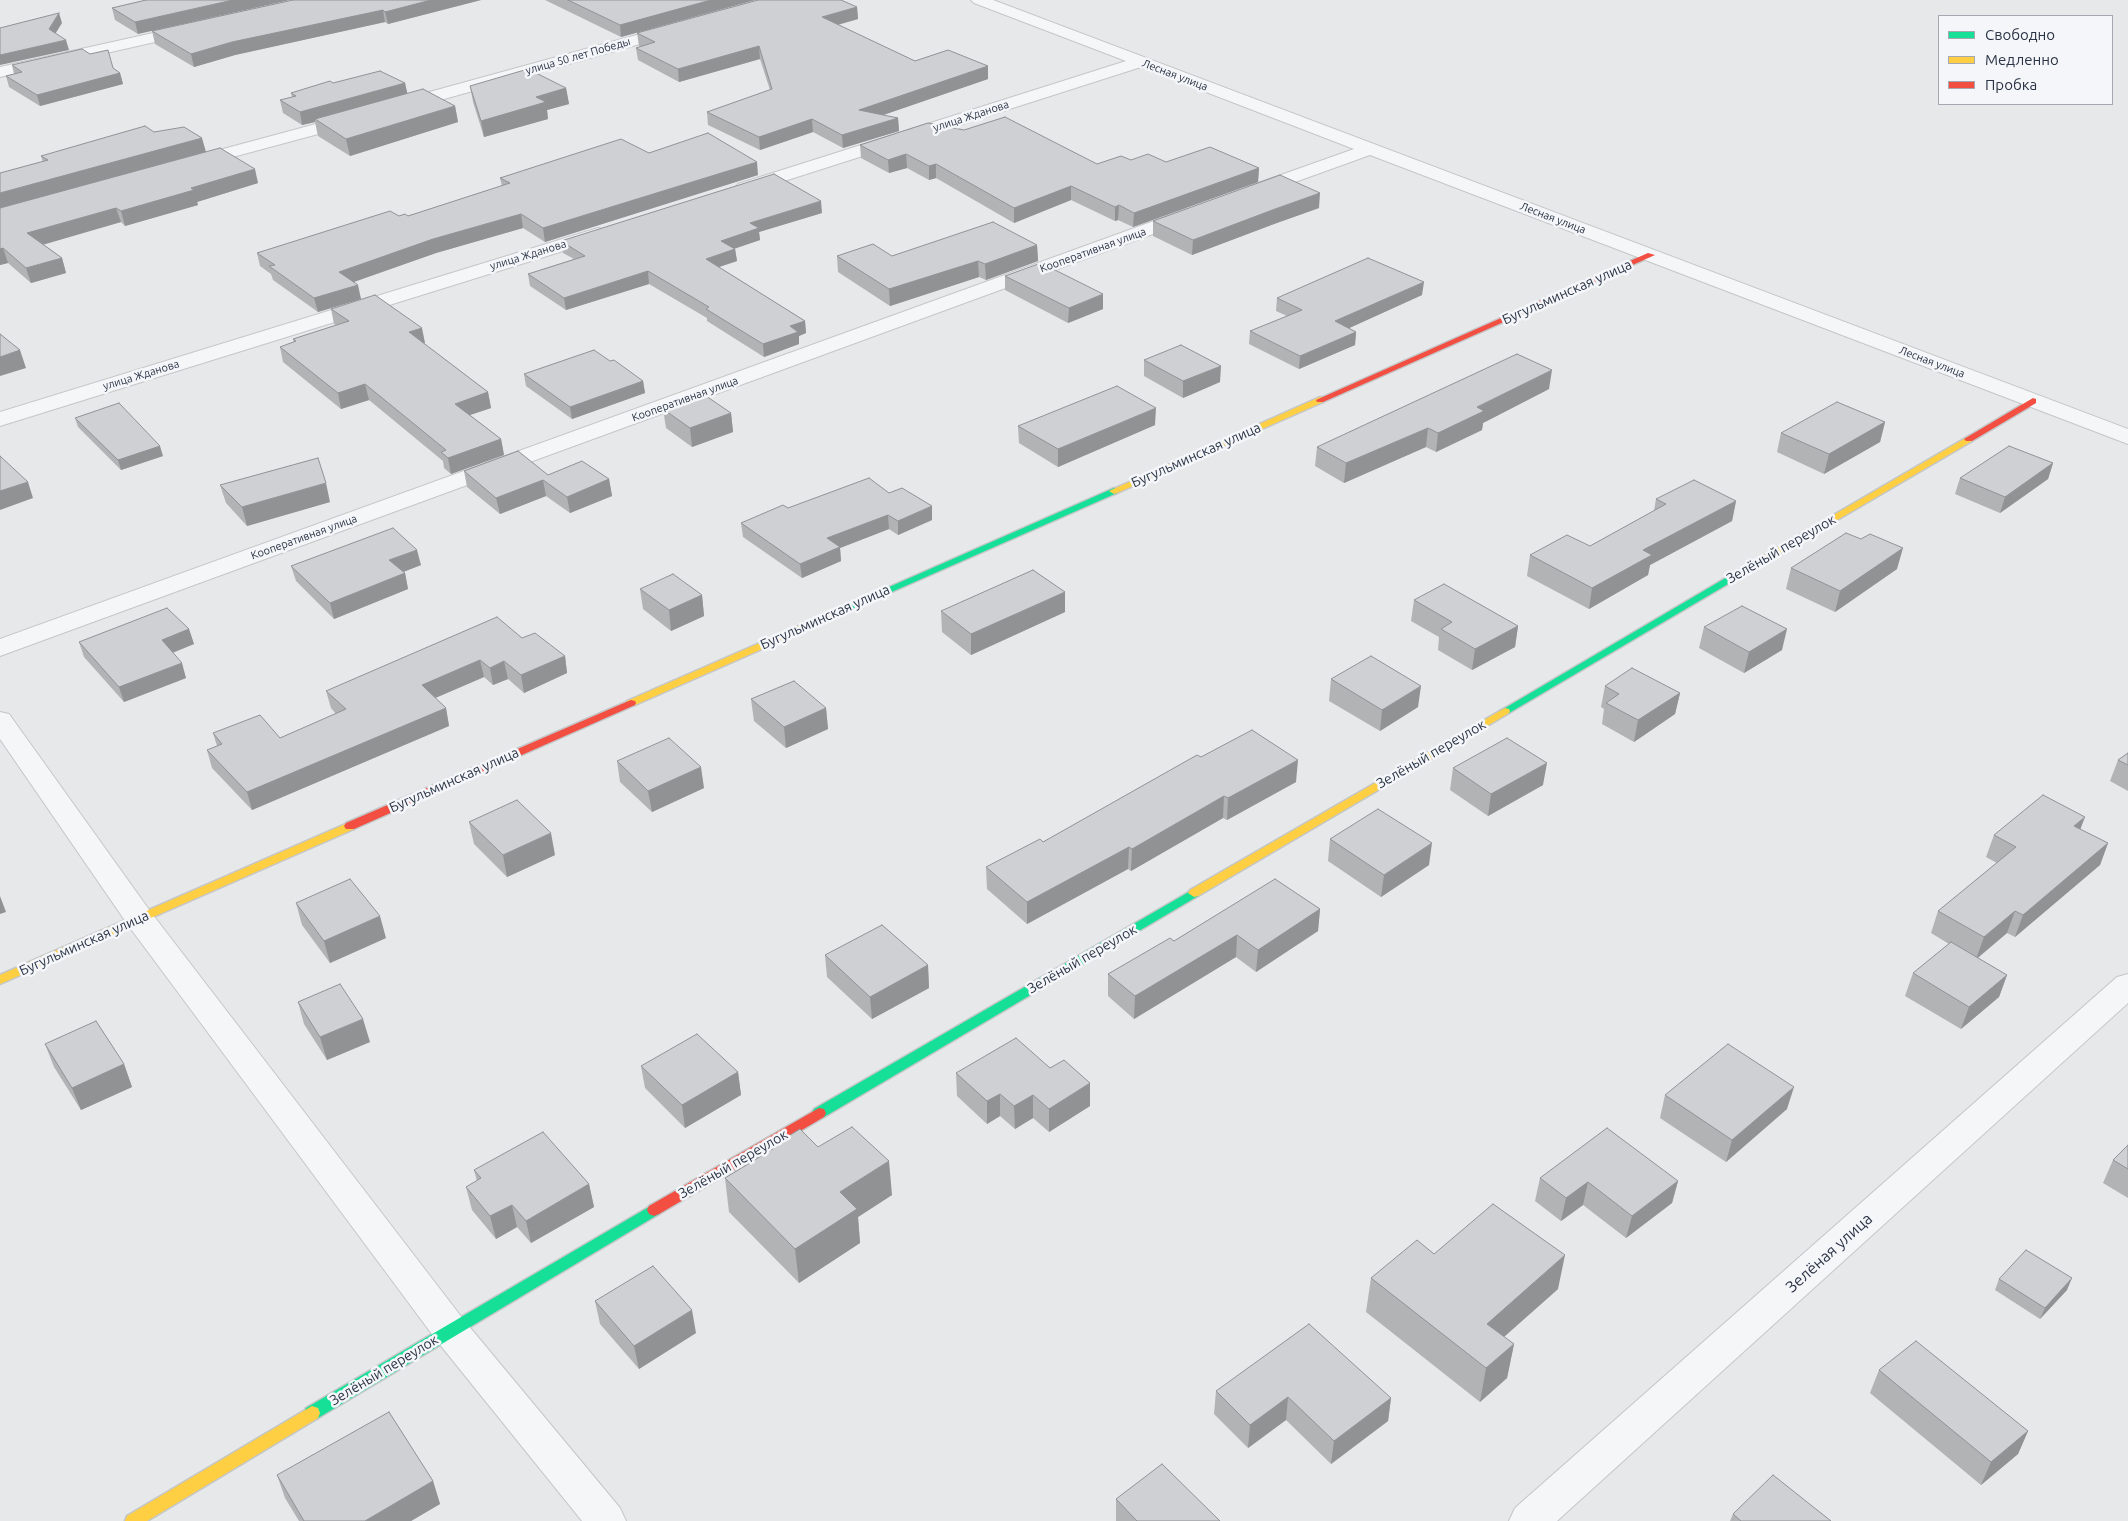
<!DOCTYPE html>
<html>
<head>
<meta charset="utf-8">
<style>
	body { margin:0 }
	#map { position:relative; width:2128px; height:1521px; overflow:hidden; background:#e6e8ea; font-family:Ubuntu,sans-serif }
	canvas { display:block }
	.legend { position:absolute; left:1938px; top:15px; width:175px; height:90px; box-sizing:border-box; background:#f4f6f9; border:1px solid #a4a8b1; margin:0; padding:6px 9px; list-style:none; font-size:15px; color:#2b3445 }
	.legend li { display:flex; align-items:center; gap:10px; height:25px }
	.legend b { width:25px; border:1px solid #a4a8b1 }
</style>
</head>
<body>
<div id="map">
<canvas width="2128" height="1521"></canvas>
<ul class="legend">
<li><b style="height:6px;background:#16e098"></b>Свободно</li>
<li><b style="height:6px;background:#ffcf43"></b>Медленно</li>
<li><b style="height:6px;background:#f24e42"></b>Пробка</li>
</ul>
</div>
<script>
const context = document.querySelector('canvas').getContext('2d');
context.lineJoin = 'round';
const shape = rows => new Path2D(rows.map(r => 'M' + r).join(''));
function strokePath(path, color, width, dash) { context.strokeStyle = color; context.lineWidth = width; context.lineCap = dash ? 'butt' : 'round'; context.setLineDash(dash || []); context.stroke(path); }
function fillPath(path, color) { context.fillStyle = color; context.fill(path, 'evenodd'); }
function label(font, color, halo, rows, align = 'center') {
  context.font = font + ' Ubuntu,sans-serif'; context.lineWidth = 5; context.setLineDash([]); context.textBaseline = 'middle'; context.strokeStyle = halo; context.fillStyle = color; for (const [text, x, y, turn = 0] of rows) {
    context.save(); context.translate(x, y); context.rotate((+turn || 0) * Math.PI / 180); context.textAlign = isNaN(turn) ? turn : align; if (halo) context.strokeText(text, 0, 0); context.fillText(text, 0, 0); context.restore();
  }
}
const street = shape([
	[971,0,993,0,2128,429,2128,444,1370,155,1259,195,1253,196,1247,195,1244,191,1247,187,1354,149,1141,67,750,192,744,193,738,192,735,188,738,184,1126,61,974,3,971,0],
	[189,25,195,27,197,30,195,33,0,77,0,67,189,25],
	[673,25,679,27,681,30,679,33,405,110,393,110,391,106,393,102,673,25],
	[353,114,359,115,362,119,359,123,192,168,186,167,183,163,186,159,353,114],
	[1187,209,1194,211,1196,215,1194,219,0,656,0,639,1187,209],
	[598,228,605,230,607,234,605,238,0,426,0,412,598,228],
	[0,712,9,714,150,911,463,1319,620,1508,626,1521,582,1521,437,1341,128,925,0,739,0,712],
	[2128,974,2128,1003,1557,1521,1509,1521,1515,1508,2117,977,2128,974]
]);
const fast = shape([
	[1114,488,1119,491,1117,493,846,612,842,613,837,610,1114,488],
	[1746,566,1751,569,1750,571,1509,713,1505,714,1500,711,1746,566],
	[1194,889,1198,890,1200,893,1198,896,824,1117,819,1118,814,1117,812,1113,814,1109,1194,889],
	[654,1204,659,1206,661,1210,659,1214,318,1418,312,1420,306,1418,304,1413,306,1408,654,1204]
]);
const slow = shape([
	[1320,397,1323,398,1323,402,1117,493,1114,494,1109,491,1320,397],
	[1969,436,1972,437,1972,441,1750,571,1746,572,1741,569,1969,436],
	[842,607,847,610,846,612,635,705,627,705,626,703,627,701,842,607],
	[1505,708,1509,709,1510,711,1509,713,1198,896,1194,897,1188,893,1190,890,1505,708],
	[350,822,354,823,356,826,354,829,0,984,0,975,350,822],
	[312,1406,318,1408,320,1413,318,1418,147,1521,125,1521,127,1516,312,1406]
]);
const jam = shape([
	[1648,253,1655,255,1323,402,1317,402,1316,400,1648,253],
	[2033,398,2036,399,2036,403,1972,441,1966,441,1964,439,2033,398],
	[631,700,635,701,636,703,635,705,354,829,346,829,344,826,346,823,631,700],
	[819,1108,824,1109,826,1113,824,1117,659,1214,654,1216,649,1214,647,1210,649,1206,819,1108]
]);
strokePath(street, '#c4c6c8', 2);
strokePath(fast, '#c4c6c8', 3);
strokePath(slow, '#c4c6c8', 3);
strokePath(jam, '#c4c6c8', 3);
fillPath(street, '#f5f6f7');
fillPath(fast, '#16e098');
fillPath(slow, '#ffcf43');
fillPath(jam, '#f24e42');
fillPath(shape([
	[146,0,138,34,115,20,112,8],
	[293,0,481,0,388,24,385,22,235,55,194,67,155,44,152,31],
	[545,0,755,0,621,37],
	[857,7,858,19,838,25,915,61,988,66,988,79,883,115,898,118,899,131,843,148,813,132,760,150,708,125,707,112,770,90,760,59,679,82,638,60,636,48,641,46,639,46,637,33],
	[12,65,113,69,120,73,123,84,40,106,9,87,6,76,14,74],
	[333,83,405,83,407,94,455,106,458,122,350,156,318,136,315,122,302,125,283,113,280,100,292,97,291,93],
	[470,86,566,88,569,104,547,110,548,119,484,137,473,102],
	[154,132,206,152,258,183,197,202,198,205,125,226,121,222,43,244,62,258,66,273,31,283,8,263,0,265,0,173,43,162,41,156],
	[860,145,1097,164,1131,160,1259,168,1258,182,1133,227,1118,220,1115,221,1071,200,1014,223,936,178,929,180,907,168,889,173,861,158],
	[649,153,758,175,545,242,523,228,436,253,354,282,361,299,318,312,273,280,271,274,260,266,257,253,399,216,408,216,502,186,500,178],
	[1319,208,1274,224,1192,255,1153,236,1153,221],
	[822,213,759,232,760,240,735,248,737,261,719,267,805,321,806,333,799,336,799,344,764,357,707,321,707,318,649,284,566,310,530,286,528,274,574,259,563,253,561,241],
	[1037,245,1038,261,986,280,979,277,890,306,838,272,837,256,892,256],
	[1005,276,1103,309,1068,323,1005,290],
	[1422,295,1349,328,1356,332,1355,345,1299,369,1249,344,1250,331,1287,316,1276,311,1277,298],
	[331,309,425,343,424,344,488,392,491,408,470,415,501,439,504,455,451,474,444,468,443,461,369,400,341,409,283,362,280,347,294,342,293,339,336,325,334,324],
	[1144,360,1220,382,1183,398,1144,376],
	[610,361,643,381,645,393,572,419,526,386,524,374],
	[1549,389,1483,423,1482,430,1436,452,1426,447,1344,483,1315,466,1317,447],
	[663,409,731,413,733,432,692,447,666,428],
	[75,418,163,456,121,470,78,427],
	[1885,422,1880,442,1824,474,1777,452,1781,433],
	[1155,425,1058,467,1019,443,1018,426],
	[2053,463,2048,479,2000,513,1955,494,1960,478],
	[464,471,548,475,609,479,612,496,570,513,546,496,500,514,467,487],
	[220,485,330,502,247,526,226,503],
	[889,493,932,520,898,535,889,529,840,548,841,561,802,578,743,537,741,523,788,508],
	[1656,499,1736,501,1732,521,1650,565,1648,575,1589,609,1527,576,1530,555,1590,546,1654,511],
	[421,565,403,572,405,573,408,589,334,619,296,581,291,566],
	[1791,568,1897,569,1835,612,1786,589],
	[640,589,702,595,704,616,671,631,643,609],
	[1414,600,1518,626,1515,647,1472,670,1438,650,1439,637,1411,621],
	[941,611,1065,612,971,655,942,632],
	[1704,627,1782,650,1744,673,1699,648],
	[189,629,194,644,173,653,186,678,124,702,84,657,79,642],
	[522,638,565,656,567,673,524,693,508,679,493,685,484,677,435,698,446,708,449,726,252,810,212,768,207,750,217,746,213,733,280,738,336,714,331,708,326,691],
	[1331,679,1418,707,1380,731,1329,701],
	[1605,686,1680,693,1675,714,1634,742,1602,724,1604,709,1601,707],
	[751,699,826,708,828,729,786,748,754,721],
	[2128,753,2128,791,2110,781,2118,760],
	[1201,757,1296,782,1227,820,1223,818,1131,871,1128,869,1027,924,987,889,986,867,1043,842],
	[617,761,704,788,652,812,620,782],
	[1453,768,1543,785,1488,816,1450,790],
	[469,822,555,855,507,877,474,844],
	[2080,829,2108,843,2100,865,2015,937,2007,933,1978,958,2007,975,1999,997,1961,1029,1905,996,1913,973,1949,944,1931,933,1938,911,1997,863,1986,857,1994,835],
	[1330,839,1429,865,1381,897,1328,861],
	[296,903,386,938,330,963,302,925],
	[1320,909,1318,931,1256,972,1236,957,1134,1019,1108,996,1108,974,1174,941],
	[825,955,928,965,929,988,872,1019,827,977],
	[298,1002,370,1042,327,1060,304,1024],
	[45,1044,124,1064,132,1087,81,1110,54,1067],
	[641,1066,738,1072,741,1095,685,1128,645,1088],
	[956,1073,1090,1106,1049,1132,1033,1118,1015,1129,1000,1116,987,1124,957,1096],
	[1665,1095,1787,1109,1726,1162,1660,1118],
	[774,1145,892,1195,858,1217,860,1243,799,1283,729,1212,725,1178,775,1148],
	[2128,1145,2128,1198,2103,1183,2113,1160],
	[474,1170,589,1184,594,1207,531,1243,517,1227,496,1239,472,1210,466,1187,477,1181],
	[1540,1178,1678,1181,1672,1203,1626,1238,1583,1205,1561,1221,1535,1201],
	[1434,1254,1558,1289,1504,1337,1514,1344,1507,1378,1480,1402,1366,1312,1371,1278],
	[1999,1279,2067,1290,2040,1319,1995,1290],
	[595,1301,696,1333,639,1369,600,1324],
	[1879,1370,2028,1431,2018,1454,1981,1485,1870,1393],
	[1216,1391,1391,1398,1388,1421,1331,1464,1286,1420,1248,1448,1214,1414],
	[277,1475,433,1481,440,1504,411,1521,299,1521,285,1498],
	[1116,1499,1220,1521,1116,1521],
	[1733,1514,1831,1521,1730,1521]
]), '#b1b3b5');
fillPath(shape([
	[233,0,290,0,138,34,135,22],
	[431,0,481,0,388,24,385,12],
	[711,0,755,0,621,37,620,25],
	[857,7,858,19,822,29,822,17],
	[383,10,385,22,235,55,194,67,191,54,232,42],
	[59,13,62,23,52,39,49,29],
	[66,40,69,50,0,65,0,55],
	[759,46,760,59,679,82,678,69],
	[988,66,988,79,860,123,859,110],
	[120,73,123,84,40,106,37,95],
	[405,83,408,96,315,119,315,122,302,125,300,112],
	[566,88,569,104,547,110,548,119,484,137,481,121,536,97],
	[455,106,458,122,350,156,346,139],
	[898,118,899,131,843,148,842,135],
	[812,119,813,132,760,150,759,137],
	[202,138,206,152,0,209,0,193],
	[906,154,907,168,889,173,888,160],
	[757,162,758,175,545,242,543,228],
	[936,164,936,178,929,180,929,166],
	[1259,168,1258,182,1133,227,1134,213],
	[255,169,258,183,197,202,198,205,125,226,121,211,191,188],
	[1071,186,1071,200,1014,223,1014,208],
	[1320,193,1319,208,1274,224,1192,255,1193,240,1275,209],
	[821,201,822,213,759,232,760,240,722,253,721,241,750,223],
	[1119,205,1118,220,1115,221,1115,207],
	[116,208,121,222,32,248,27,233],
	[521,214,523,228,436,253,342,286,339,272,433,239],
	[1037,245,1038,261,986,280,985,264],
	[3,248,8,263,0,265,0,249],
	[735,249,737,261,707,271,706,259],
	[62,258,66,273,31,283,26,268],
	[978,261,979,277,890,306,889,289],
	[648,271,649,284,566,310,564,298],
	[1424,282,1422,295,1334,335,1335,321],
	[358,285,361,299,318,312,314,298],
	[1103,294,1103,309,1068,323,1069,308],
	[805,321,806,333,799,336,799,344,764,357,763,344,790,326],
	[422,328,425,343,412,347,409,332],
	[1356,332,1355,345,1299,369,1300,356],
	[20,350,26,368,0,376,0,357],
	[1221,366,1220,382,1183,398,1183,381],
	[1552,370,1549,389,1483,423,1482,430,1436,452,1438,433,1477,407],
	[643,381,645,393,572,419,570,407],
	[365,384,369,400,341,409,338,393],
	[488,392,491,408,458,419,455,404],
	[1156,408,1155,425,1058,467,1058,449],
	[731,413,733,432,692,447,690,428],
	[1885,422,1880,442,1824,474,1829,454],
	[1428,428,1426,447,1344,483,1346,463],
	[501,439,504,455,451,474,448,458],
	[160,446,163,456,121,470,118,460],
	[2053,463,2048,479,2000,513,2005,497],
	[609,479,612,496,570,513,567,497],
	[543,480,546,496,500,514,496,498],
	[28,482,33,498,0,510,0,491],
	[326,483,330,502,247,526,242,507],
	[1736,501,1732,521,1650,565,1648,575,1589,609,1592,588,1643,550],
	[932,506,932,520,898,535,898,521],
	[888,515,889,529,840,548,841,561,802,578,800,564,827,538],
	[1903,548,1897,569,1835,612,1840,591],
	[417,550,421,565,393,576,389,560],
	[405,573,408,589,334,619,330,603],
	[1065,592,1065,612,971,655,971,634],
	[702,595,704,616,671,631,669,610],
	[1518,626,1515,647,1472,670,1475,649],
	[189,629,194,644,166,655,162,640],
	[1787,629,1782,650,1744,673,1749,652],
	[565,656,567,673,524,693,521,675],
	[480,660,484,677,426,702,422,685],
	[504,661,508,679,493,685,490,668],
	[182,663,186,678,124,702,119,687],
	[1421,686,1418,707,1380,731,1382,710],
	[1680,693,1675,714,1634,742,1638,720],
	[446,708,449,726,252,810,247,792],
	[826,708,828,729,786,748,784,727],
	[1298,760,1296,782,1227,820,1228,798],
	[1547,763,1543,785,1488,816,1491,794],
	[701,767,704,788,652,812,648,791],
	[1224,796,1223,818,1131,871,1132,849],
	[2085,817,2077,838,2074,826],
	[551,833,555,855,507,877,503,855],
	[1432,843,1429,865,1381,897,1384,875],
	[2108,843,2100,865,2015,937,2023,915],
	[1129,847,1128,869,1027,924,1027,902],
	[0,896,6,912,0,914],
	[1320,909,1318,931,1256,972,1258,950],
	[2015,911,2007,933,1976,959,1984,937],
	[380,916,386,938,330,963,324,941],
	[1237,935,1236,957,1134,1019,1135,996],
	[928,965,929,988,872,1019,870,997],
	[2007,975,1999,997,1961,1029,1969,1007],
	[363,1019,370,1042,327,1060,320,1037],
	[124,1064,132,1087,81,1110,72,1088],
	[738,1072,741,1095,685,1128,682,1105],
	[1090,1083,1090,1106,1049,1132,1049,1109],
	[1794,1087,1787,1109,1726,1162,1732,1140],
	[1000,1094,1000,1116,987,1124,987,1101],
	[1033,1095,1033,1118,1015,1129,1014,1106],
	[889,1161,892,1195,858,1217,860,1243,799,1283,795,1249,840,1192],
	[1678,1181,1672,1203,1626,1238,1632,1216],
	[1588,1182,1583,1205,1561,1221,1566,1198],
	[589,1184,594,1207,531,1243,526,1221],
	[512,1205,517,1227,496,1239,490,1216],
	[1565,1255,1558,1289,1480,1358,1487,1324],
	[2072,1278,2067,1290,2040,1319,2045,1308],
	[692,1310,696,1333,639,1369,634,1346],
	[1514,1344,1507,1378,1480,1402,1486,1368],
	[1288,1397,1286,1420,1248,1448,1250,1425],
	[1391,1398,1388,1421,1331,1464,1334,1441],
	[2028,1431,2018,1454,1981,1485,1991,1462],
	[433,1481,440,1504,411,1521,365,1521]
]), '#909294');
const building = shape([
	[146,0,233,0,135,22,112,8,146,0],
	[293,0,431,0,385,12,383,10,232,42,191,54,152,31,293,0],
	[568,0,711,0,620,25,568,0],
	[758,0,841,0,857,7,822,17,915,61,948,50,988,66,859,110,898,118,842,135,812,119,759,137,707,112,772,89,759,46,678,69,636,48,655,42,637,33,758,0],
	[59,13,49,29,66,40,0,55,0,28,59,13],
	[82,49,90,54,108,50,113,68,120,73,37,95,6,76,22,72,12,65,82,49],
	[528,69,566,88,536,97,546,102,481,121,470,86,528,69],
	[380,71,405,83,300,112,280,100,296,96,291,93,330,81,333,83,380,71],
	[423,89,455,106,346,139,315,119,423,89],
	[1005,117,1097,164,1121,156,1131,160,1148,154,1166,162,1210,147,1259,168,1134,213,1119,205,1115,207,1071,186,1014,208,936,164,929,166,906,154,888,160,860,145,928,123,964,130,1005,117],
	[145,126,154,132,184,127,202,138,0,193,0,173,48,160,41,156,145,126],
	[708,133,757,162,543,228,521,214,433,239,339,272,358,285,314,298,269,266,275,265,257,253,390,211,399,216,405,214,408,216,510,183,500,178,621,139,649,153,708,133],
	[220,148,255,169,191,188,194,190,121,211,116,208,27,233,62,258,26,268,3,248,0,249,0,208,220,148],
	[774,174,821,201,750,223,759,228,721,241,735,249,706,259,805,321,790,326,798,332,763,344,706,309,709,307,648,271,564,298,528,274,585,256,561,241,774,174],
	[1280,175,1320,193,1275,209,1193,240,1153,221,1280,175],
	[993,222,1037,245,985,264,978,261,889,289,837,256,873,244,892,256,993,222],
	[1368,258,1424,282,1335,321,1356,332,1300,356,1250,331,1302,310,1277,298,1368,258],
	[1041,263,1103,294,1069,308,1005,276,1041,263],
	[375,295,422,328,409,332,488,392,455,404,501,439,448,458,441,452,446,450,365,384,338,393,280,347,296,341,293,339,349,321,331,309,375,295],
	[0,334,20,350,0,357,0,334],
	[1181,345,1221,366,1183,381,1144,360,1181,345],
	[594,350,610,361,614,360,643,381,570,407,524,374,594,350],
	[1517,354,1552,370,1477,407,1484,411,1438,433,1428,428,1346,463,1317,447,1517,354],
	[1117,386,1156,408,1058,449,1018,426,1117,386],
	[703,394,731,413,690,428,663,409,703,394],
	[1837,402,1885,422,1829,454,1781,433,1837,402],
	[119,403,160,446,118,460,75,418,119,403],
	[2009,446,2053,463,2005,497,1960,478,2009,446],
	[518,451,548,475,582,461,609,479,567,497,543,480,496,498,464,471,518,451],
	[0,456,28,482,0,491,0,456],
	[318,458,326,483,242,507,220,485,318,458],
	[869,478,889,493,902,488,932,506,898,521,888,515,827,538,840,547,800,564,741,523,783,505,788,508,869,478],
	[1694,480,1736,501,1643,550,1652,555,1592,588,1530,555,1567,535,1590,546,1666,504,1656,499,1694,480],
	[393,528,417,550,389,560,405,573,330,603,291,566,393,528],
	[1846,533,1861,539,1870,534,1903,548,1840,591,1791,568,1846,533],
	[1033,570,1065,592,971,634,941,611,1033,570],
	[673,574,702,595,669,610,640,589,673,574],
	[1444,584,1518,626,1475,649,1441,629,1452,622,1414,600,1444,584],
	[1742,606,1787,629,1749,652,1704,627,1742,606],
	[167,608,189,629,162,640,182,663,119,687,79,642,167,608],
	[497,617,522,638,535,633,565,656,521,675,504,661,490,668,480,660,422,685,446,708,247,792,207,750,222,744,213,733,260,715,280,738,346,709,326,691,497,617],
	[1371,656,1421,686,1382,710,1331,679,1371,656],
	[1632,668,1680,693,1638,720,1606,703,1619,694,1605,686,1632,668],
	[794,681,826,708,784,727,751,699,794,681],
	[1252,730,1298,760,1228,798,1224,796,1132,849,1129,847,1027,902,986,867,1040,839,1043,842,1197,755,1201,757,1252,730],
	[669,738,701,767,648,791,617,761,669,738],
	[1507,738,1547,763,1491,794,1453,768,1507,738],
	[2128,753,2128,765,2118,760,2128,753],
	[2043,795,2085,817,2074,826,2108,843,2023,915,2015,911,1984,937,1938,911,2016,847,1994,835,2043,795],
	[517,800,551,833,503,855,469,822,517,800],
	[1378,809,1432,843,1384,875,1330,839,1378,809],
	[350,879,380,916,324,941,296,903,350,879],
	[1275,879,1320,909,1258,950,1237,935,1135,996,1108,974,1170,938,1174,941,1275,879],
	[882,925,928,965,870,997,825,955,882,925],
	[1951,942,2007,975,1969,1007,1913,973,1951,942],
	[340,984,363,1019,320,1037,298,1002,340,984],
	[96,1021,124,1064,72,1088,45,1044,96,1021],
	[697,1034,738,1072,682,1105,641,1066,697,1034],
	[1016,1038,1050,1068,1064,1060,1090,1083,1049,1109,1033,1095,1014,1106,1000,1094,987,1101,956,1073,1016,1038],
	[1728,1044,1794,1087,1732,1140,1665,1095,1728,1044],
	[852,1127,889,1161,840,1192,857,1209,795,1249,725,1178,776,1147,774,1145,800,1129,818,1147,852,1127],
	[1607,1128,1678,1181,1632,1216,1588,1182,1566,1198,1540,1178,1607,1128],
	[543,1132,589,1184,526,1221,512,1205,490,1216,466,1187,481,1178,474,1170,543,1132],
	[2128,1145,2128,1169,2113,1160,2128,1145],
	[1493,1204,1565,1255,1487,1324,1514,1344,1486,1368,1371,1278,1417,1240,1434,1254,1493,1204],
	[2026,1250,2072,1278,2045,1308,1999,1279,2026,1250],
	[653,1266,692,1310,634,1346,595,1301,653,1266],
	[1309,1324,1391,1398,1334,1441,1288,1397,1250,1425,1216,1391,1309,1324],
	[1916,1341,2028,1431,1991,1462,1879,1370,1916,1341],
	[389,1412,433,1481,365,1521,304,1521,277,1475,389,1412],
	[1162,1464,1220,1521,1137,1521,1116,1499,1162,1464],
	[1773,1475,1831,1521,1741,1521,1733,1514,1773,1475]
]);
fillPath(building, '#ced0d3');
strokePath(building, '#909294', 1);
label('11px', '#2b3445', '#f4f6f9', [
	["улица 50 лет Победы",578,56,-16],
	["Лесная улица",1175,75,21],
	["улица Жданова",971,116,-18],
	["Лесная улица",1553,218,21],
	["Кооперативная улица",1093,250,-20],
	["улица Жданова",528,255,-17],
	["Лесная улица",1932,362,21],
	["улица Жданова",141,375,-17],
	["Кооперативная улица",685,399,-20],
	["Кооперативная улица",304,537,-20]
]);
label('14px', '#2b3445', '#f4f6f9', [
	["Бугульминская улица",1567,292,-24],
	["Бугульминская улица",1196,455,-24],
	["Зелёный переулок",1781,549,-30],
	["Бугульминская улица",825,617,-24],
	["Зелёный переулок",1431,754,-30],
	["Бугульминская улица",454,780,-24],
	["Бугульминская улица",84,943,-24],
	["Зелёный переулок",1082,959,-30],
	["Зелёный переулок",733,1164,-30],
	["Зелёный переулок",384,1370,-31]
]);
label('16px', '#2b3445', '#f4f6f9', [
	["Зелёная улица",1829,1253,-42]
]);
</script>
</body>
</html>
